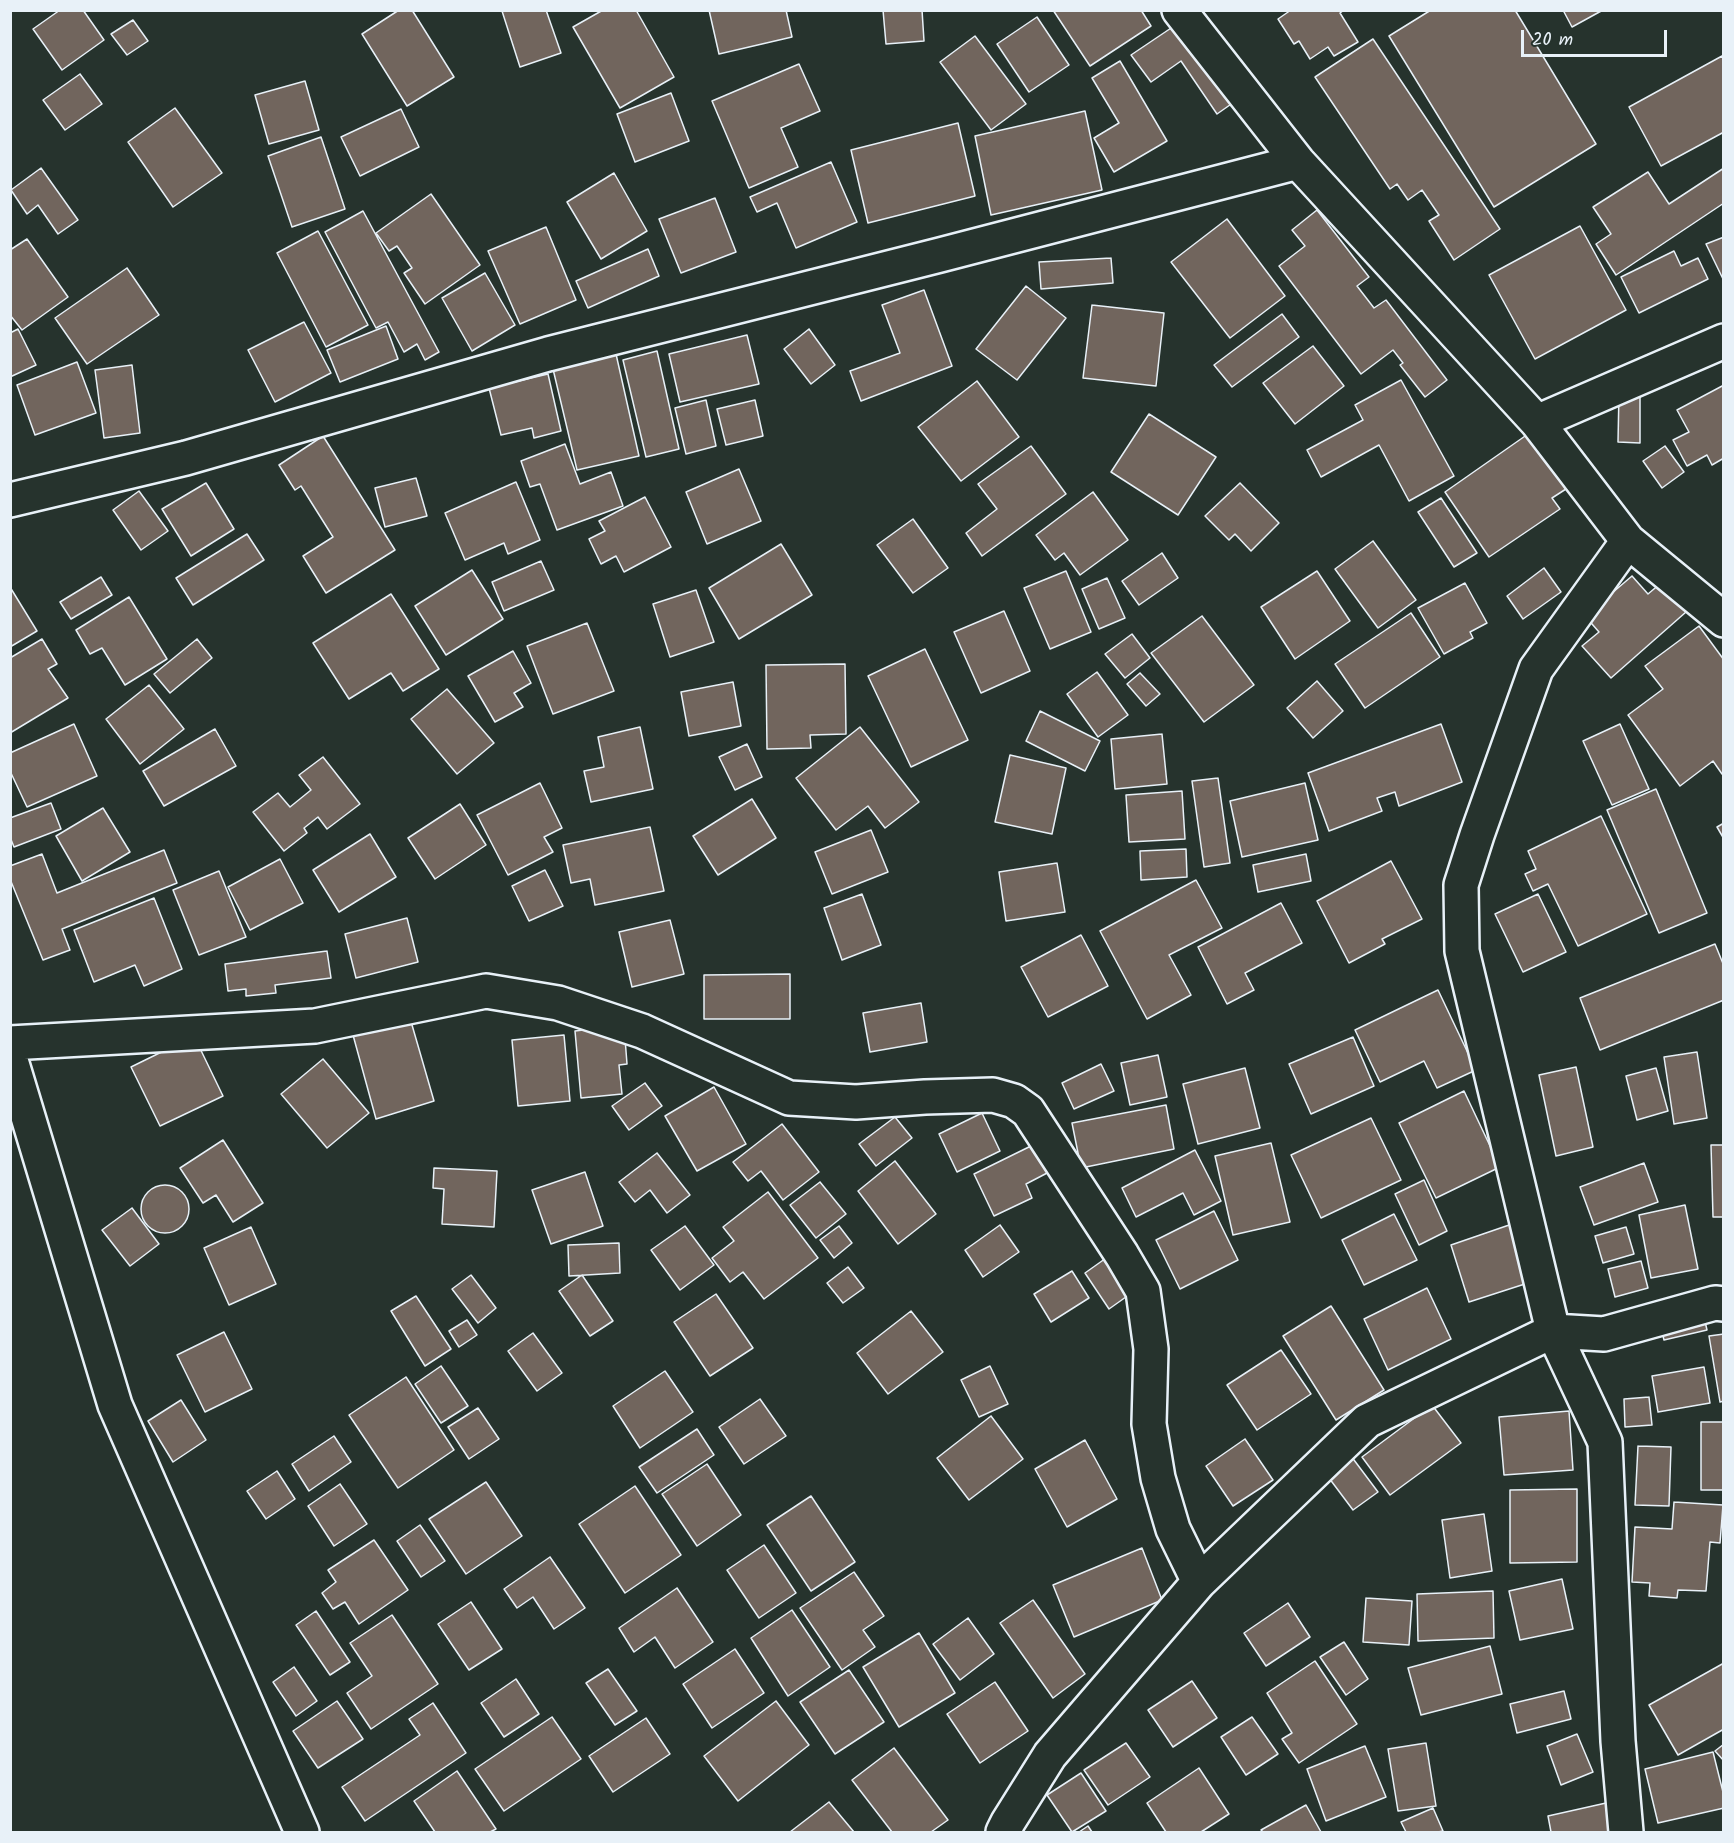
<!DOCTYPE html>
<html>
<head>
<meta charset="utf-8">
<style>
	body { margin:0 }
	#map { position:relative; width:1734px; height:1843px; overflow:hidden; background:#26332d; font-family:Kalam,sans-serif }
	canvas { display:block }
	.frame { position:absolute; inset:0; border:12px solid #e8f1f8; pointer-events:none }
	.scale { position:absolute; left:1521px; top:30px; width:146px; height:27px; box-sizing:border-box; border:3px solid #e8f1f8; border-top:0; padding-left:8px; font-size:18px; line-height:21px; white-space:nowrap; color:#e8f1f8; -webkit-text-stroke:4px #26332d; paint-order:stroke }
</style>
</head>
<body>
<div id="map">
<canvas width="1734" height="1843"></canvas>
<div class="frame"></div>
<div class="scale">20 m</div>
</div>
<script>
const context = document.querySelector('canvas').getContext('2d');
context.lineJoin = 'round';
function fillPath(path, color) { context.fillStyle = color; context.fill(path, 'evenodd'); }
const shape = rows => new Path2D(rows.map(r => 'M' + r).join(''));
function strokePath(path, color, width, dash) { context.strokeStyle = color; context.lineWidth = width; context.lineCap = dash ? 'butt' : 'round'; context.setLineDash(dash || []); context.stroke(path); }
const building = shape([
	[60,10,83,10,104,40,62,70,33,29,60,10],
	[399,10,412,10,454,77,407,106,362,34,399,10],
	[546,10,561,53,520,67,502,11,546,10],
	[603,10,636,10,674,77,620,108,573,27,603,10],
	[709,10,786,10,792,37,719,54,709,10],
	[883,10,922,10,924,41,886,44,883,10],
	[1053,10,1141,10,1151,26,1090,66,1053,10],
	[1291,10,1344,10,1340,13,1358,42,1334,56,1328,47,1310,59,1299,41,1294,44,1278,19,1291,10],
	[1431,10,1515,10,1596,144,1494,207,1389,36,1431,10],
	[1563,10,1603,10,1572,27,1563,10],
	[1037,17,1069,65,1029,92,997,44,1037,17],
	[133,20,148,41,127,55,111,34,133,20],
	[1183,20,1237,100,1217,114,1181,61,1151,82,1131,55,1183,20],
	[975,36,1026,104,991,130,940,62,975,36],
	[1373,39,1500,229,1454,260,1429,221,1439,215,1422,190,1408,200,1397,184,1390,189,1315,77,1373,39],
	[1722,56,1724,59,1724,132,1661,166,1629,107,1722,56],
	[1120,61,1167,141,1114,172,1094,138,1119,123,1092,78,1120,61],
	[799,64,820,111,781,128,798,167,749,188,712,101,799,64],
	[80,74,102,104,65,130,43,100,80,74],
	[305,81,319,130,269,144,255,95,305,81],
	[671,93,689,141,635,162,617,114,671,93],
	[175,108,222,173,173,207,128,142,175,108],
	[401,109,419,147,360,176,341,137,401,109],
	[1085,111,1102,190,991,215,975,136,1085,111],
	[958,123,975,196,868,223,851,150,958,123],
	[321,137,345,209,292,227,268,156,321,137],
	[831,162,857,222,796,248,777,203,757,212,750,197,831,162],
	[41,168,78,220,58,234,38,205,27,214,11,190,41,168],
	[1724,168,1724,203,1616,275,1596,244,1611,234,1593,207,1648,172,1669,204,1724,168],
	[614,173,647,231,601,259,567,202,614,173],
	[431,194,480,265,425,304,404,273,412,268,397,246,389,251,376,233,431,194],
	[715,198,736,252,681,273,659,219,715,198],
	[1317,210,1369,277,1357,286,1374,308,1386,300,1447,380,1425,397,1400,365,1403,363,1393,350,1361,374,1279,266,1305,246,1292,230,1317,210],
	[363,211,439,352,425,360,417,344,404,352,388,322,376,328,325,232,363,211],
	[1227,219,1285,296,1230,338,1171,262,1227,219],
	[1580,226,1626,310,1535,359,1489,275,1580,226],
	[546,227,576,300,520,324,488,251,546,227],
	[318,231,368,325,326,347,277,253,318,231],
	[1724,237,1724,281,1706,244,1724,237],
	[27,239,68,297,22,330,10,315,10,250,27,239],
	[648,249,659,276,588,308,576,281,648,249],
	[1674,251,1681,266,1698,258,1708,279,1639,313,1621,277,1674,251],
	[1111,258,1113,283,1041,289,1039,262,1111,258],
	[127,268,159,315,87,364,55,318,127,268],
	[485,273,515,325,472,351,442,298,485,273],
	[1026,286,1066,318,1017,380,976,349,1026,286],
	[924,290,952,366,861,401,850,371,900,353,882,305,924,290],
	[1092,305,1164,313,1156,386,1083,378,1092,305],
	[1282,314,1299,337,1232,387,1214,365,1282,314],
	[304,322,331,373,275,402,248,350,304,322],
	[386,326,398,359,340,382,327,350,386,326],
	[18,329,36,365,10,377,10,333,18,329],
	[809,329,835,365,811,384,784,349,809,329],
	[747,335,759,384,680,402,669,354,747,335],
	[1313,346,1344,386,1295,424,1263,383,1313,346],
	[657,351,679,449,646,457,623,360,657,351],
	[616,354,639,456,577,470,553,369,616,354],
	[77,362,96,413,35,435,17,385,77,362],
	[132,365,140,433,104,438,95,370,132,365],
	[548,374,561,431,534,438,532,428,501,435,489,388,548,374],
	[1401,380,1454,476,1409,501,1379,445,1321,477,1307,450,1363,420,1355,405,1401,380],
	[977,381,1019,437,961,481,918,427,977,381],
	[1724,385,1724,458,1712,465,1707,455,1687,466,1673,440,1689,432,1677,410,1724,385],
	[1619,392,1640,393,1640,443,1618,442,1619,392],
	[706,400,716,446,686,454,675,408,706,400],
	[755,400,763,436,726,445,717,409,755,400],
	[1149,414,1216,457,1178,515,1111,472,1149,414],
	[1528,434,1566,489,1552,498,1560,509,1489,557,1445,492,1528,434],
	[323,436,395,550,326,593,303,556,333,537,301,486,295,490,279,465,323,436],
	[565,444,580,484,611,472,623,506,557,530,540,484,530,487,521,461,565,444],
	[1031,446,1066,494,982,556,966,533,997,509,978,484,1031,446],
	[1665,446,1684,472,1662,488,1643,461,1665,446],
	[739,469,761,521,707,544,686,492,739,469],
	[416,478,427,516,385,527,375,488,416,478],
	[516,482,540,540,508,554,504,543,465,560,445,513,516,482],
	[206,483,234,529,191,556,162,509,206,483],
	[1240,483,1279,523,1251,551,1235,534,1229,540,1205,516,1240,483],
	[139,491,168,531,141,550,113,510,139,491],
	[1093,492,1128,540,1080,575,1064,553,1055,560,1036,535,1093,492],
	[645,497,671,547,624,572,616,556,601,564,589,539,605,531,599,521,645,497],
	[1441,498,1477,553,1454,567,1418,512,1441,498],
	[913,519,948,568,913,593,877,545,913,519],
	[247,534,264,560,193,605,176,578,247,534],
	[1373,541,1416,600,1378,628,1335,569,1373,541],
	[781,544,812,595,739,639,709,588,781,544],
	[1162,553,1178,578,1139,605,1122,581,1162,553],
	[541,561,554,590,504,611,492,582,541,561],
	[1544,568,1561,592,1523,619,1507,596,1544,568],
	[472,570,503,619,446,655,415,606,472,570],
	[1066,571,1091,632,1050,649,1024,588,1066,571],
	[1317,571,1350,621,1295,659,1261,607,1317,571],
	[1632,576,1648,594,1661,583,1686,612,1611,678,1582,646,1599,632,1585,616,1632,576],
	[101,577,112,595,71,619,60,602,101,577],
	[1107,578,1125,618,1099,629,1082,589,1107,578],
	[1465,583,1487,623,1470,632,1473,638,1444,654,1418,608,1465,583],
	[10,587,37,631,10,647,10,587],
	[696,590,714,642,670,657,653,604,696,590],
	[391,594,439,669,403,691,391,673,349,699,313,643,391,594],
	[129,597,167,659,125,685,102,648,90,654,76,630,129,597],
	[1004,611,1030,671,981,693,954,632,1004,611],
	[1411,613,1440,657,1365,708,1335,664,1411,613],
	[1202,616,1254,685,1204,722,1151,653,1202,616],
	[587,623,614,691,553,714,527,646,587,623],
	[1699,626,1724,660,1724,773,1722,774,1713,761,1680,786,1628,715,1663,689,1645,666,1699,626],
	[1132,634,1150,658,1125,678,1105,654,1132,634],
	[42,639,57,664,48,669,68,698,10,733,10,658,42,639],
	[197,639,212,658,170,693,154,674,197,639],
	[925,649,968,740,911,767,868,676,925,649],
	[513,651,531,683,514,693,523,707,495,722,468,676,513,651],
	[845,664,846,734,810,735,811,748,767,749,766,665,845,664],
	[1097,672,1128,715,1098,737,1067,694,1097,672],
	[1140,673,1160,694,1146,706,1127,684,1140,673],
	[1317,681,1343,711,1313,738,1287,708,1317,681],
	[733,682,741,726,689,736,681,692,733,682],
	[149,685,184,729,140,764,106,719,149,685],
	[447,689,494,743,457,774,411,719,447,689],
	[1040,711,1100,741,1085,771,1026,741,1040,711],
	[74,724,97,776,27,807,10,771,10,753,74,724],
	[1441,724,1462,782,1399,806,1395,792,1377,798,1382,811,1329,831,1308,773,1441,724],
	[1620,724,1649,789,1612,805,1583,741,1620,724],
	[640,727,653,789,591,802,584,771,604,767,598,737,640,727],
	[860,727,919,802,885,828,868,806,836,830,796,778,860,727],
	[215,729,236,766,164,806,143,771,215,729],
	[1162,734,1167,784,1115,789,1111,739,1162,734],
	[747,744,762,777,735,790,719,757,747,744],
	[1010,755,1066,768,1052,834,995,822,1010,755],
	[323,757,360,804,327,829,318,817,304,828,307,833,284,851,253,812,278,793,290,807,311,790,299,775,323,757],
	[1218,778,1230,863,1204,867,1192,781,1218,778],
	[540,783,562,828,544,837,553,852,508,875,477,815,540,783],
	[1305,783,1318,840,1242,857,1230,801,1305,783],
	[1656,789,1707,913,1659,933,1607,810,1656,789],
	[1182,791,1185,839,1129,842,1126,795,1182,791],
	[752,799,776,838,718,875,693,836,752,799],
	[51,803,61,829,14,847,10,837,10,818,51,803],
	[460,804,486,845,435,879,408,838,460,804],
	[103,808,130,852,82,881,56,836,103,808],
	[1601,816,1647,914,1578,946,1548,884,1533,891,1525,874,1536,869,1528,851,1601,816],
	[1724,823,1724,839,1717,827,1724,823],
	[650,827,664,891,595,905,590,879,571,883,563,845,650,827],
	[871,830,888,872,832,894,815,852,871,830],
	[370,834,396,877,339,912,313,870,370,834],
	[1186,849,1187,877,1141,880,1140,851,1186,849],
	[164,850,177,883,62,929,70,950,43,960,10,879,10,866,42,854,57,893,164,850],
	[1306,854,1311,881,1258,892,1253,865,1306,854],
	[280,859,303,903,250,930,228,887,280,859],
	[1391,861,1422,919,1382,939,1385,944,1349,963,1317,901,1391,861],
	[1057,863,1065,912,1006,921,999,872,1057,863],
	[545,870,563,906,529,921,512,886,545,870],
	[219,871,246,937,199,955,173,890,219,871],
	[1196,880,1222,928,1169,955,1191,995,1147,1019,1100,931,1196,880],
	[862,894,881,945,842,960,824,908,862,894],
	[1538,894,1566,952,1523,972,1495,914,1538,894],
	[154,898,182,969,144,986,135,965,94,982,74,930,154,898],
	[1281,903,1302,943,1245,973,1254,990,1227,1004,1198,947,1281,903],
	[407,918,418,962,356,978,345,934,407,918],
	[670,920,684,974,632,987,619,932,670,920],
	[1081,935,1108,986,1048,1017,1021,967,1081,935],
	[1715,944,1724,966,1724,1000,1600,1050,1580,998,1715,944],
	[327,951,331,978,275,985,276,993,246,996,246,989,228,991,225,964,327,951],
	[790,974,790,1019,704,1019,704,975,790,974],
	[1438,990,1476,1070,1437,1088,1424,1061,1380,1082,1355,1030,1438,990],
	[921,1003,927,1042,870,1052,863,1013,921,1003],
	[410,1018,434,1101,376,1119,353,1035,410,1018],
	[624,1025,627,1064,619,1065,622,1094,581,1098,575,1031,624,1025],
	[564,1035,570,1101,518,1106,512,1040,564,1035],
	[194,1036,223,1096,160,1126,131,1067,194,1036],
	[1353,1037,1374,1086,1311,1114,1289,1064,1353,1037],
	[1697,1052,1707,1118,1674,1124,1664,1057,1697,1052],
	[1158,1055,1167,1097,1130,1105,1121,1063,1158,1055],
	[323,1059,369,1113,327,1148,281,1094,323,1059],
	[1101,1064,1114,1091,1074,1109,1062,1083,1101,1064],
	[1576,1067,1593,1147,1556,1156,1539,1075,1576,1067],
	[1245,1068,1260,1128,1198,1144,1183,1084,1245,1068],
	[1656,1068,1668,1111,1637,1120,1626,1076,1656,1068],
	[645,1083,662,1106,629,1130,612,1106,645,1083],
	[714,1087,746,1144,697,1171,665,1116,714,1087],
	[1464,1091,1500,1167,1436,1198,1399,1123,1464,1091],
	[1166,1105,1174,1149,1081,1168,1072,1123,1166,1105],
	[982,1113,1000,1151,957,1172,939,1134,982,1113],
	[895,1117,912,1138,876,1166,859,1144,895,1117],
	[1371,1118,1401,1180,1321,1218,1291,1155,1371,1118],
	[782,1124,819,1172,783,1200,761,1171,748,1181,733,1162,782,1124],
	[223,1140,263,1203,233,1222,216,1195,203,1203,180,1168,223,1140],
	[1037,1143,1051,1171,1026,1184,1032,1198,994,1216,974,1174,1037,1143],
	[1271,1143,1290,1222,1233,1235,1215,1156,1271,1143],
	[1711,1145,1724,1145,1724,1217,1713,1217,1711,1145],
	[1195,1150,1221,1201,1194,1215,1183,1193,1136,1217,1122,1188,1195,1150],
	[657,1153,690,1195,667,1213,650,1190,635,1202,619,1182,657,1153],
	[895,1161,936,1214,898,1244,858,1191,895,1161],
	[1644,1163,1658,1202,1594,1225,1580,1187,1644,1163],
	[434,1168,497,1171,494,1227,442,1224,444,1189,433,1188,434,1168],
	[585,1172,603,1226,551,1244,532,1190,585,1172],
	[1424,1180,1447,1231,1419,1245,1395,1194,1424,1180],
	[820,1182,846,1214,816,1238,790,1205,820,1182],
	'141 1209a24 24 0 1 1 48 0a24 24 0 1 1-48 0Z',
	[768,1192,818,1258,764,1299,743,1272,730,1282,712,1258,734,1241,723,1227,768,1192],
	[1685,1205,1698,1269,1651,1278,1639,1215,1685,1205],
	[132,1208,159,1244,130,1266,102,1230,132,1208],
	[1214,1211,1238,1260,1180,1289,1156,1240,1214,1211],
	[1394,1214,1417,1260,1364,1285,1342,1240,1394,1214],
	[1512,1224,1531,1282,1469,1302,1451,1245,1512,1224],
	[1000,1225,1019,1252,983,1277,965,1250,1000,1225],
	[685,1226,714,1265,680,1290,651,1250,685,1226],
	[839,1226,852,1243,834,1258,820,1240,839,1226],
	[251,1227,276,1284,229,1305,204,1248,251,1227],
	[1626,1227,1634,1254,1603,1263,1595,1236,1626,1227],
	[619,1243,620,1273,569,1276,568,1245,619,1243],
	[1116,1251,1140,1287,1109,1309,1085,1273,1116,1251],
	[1641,1261,1648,1288,1615,1297,1608,1269,1641,1261],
	[848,1267,864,1288,843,1303,827,1283,848,1267],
	[1072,1271,1089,1298,1051,1322,1034,1294,1072,1271],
	[471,1275,496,1308,478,1323,452,1289,471,1275],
	[582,1275,613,1321,590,1336,559,1291,582,1275],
	[1427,1288,1451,1339,1388,1370,1364,1319,1427,1288],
	[716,1294,753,1348,710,1376,674,1322,716,1294],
	[416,1296,451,1349,425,1366,391,1311,416,1296],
	[1700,1300,1707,1330,1664,1340,1657,1311,1700,1300],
	[1331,1306,1384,1390,1336,1420,1283,1336,1331,1306],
	[911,1311,943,1352,888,1394,857,1353,911,1311],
	[467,1320,477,1335,459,1347,449,1331,467,1320],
	[224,1332,252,1389,205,1412,177,1355,224,1332],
	[533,1333,562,1373,537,1391,508,1351,533,1333],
	[1724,1334,1724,1401,1720,1402,1709,1336,1724,1334],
	[1281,1350,1311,1394,1257,1430,1227,1385,1281,1350],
	[441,1366,468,1406,441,1423,415,1384,441,1366],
	[990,1366,1008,1404,979,1417,961,1380,990,1366],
	[1704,1367,1710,1403,1658,1412,1652,1376,1704,1367],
	[665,1371,693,1412,640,1448,613,1406,665,1371],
	[406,1377,454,1450,398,1488,349,1415,406,1377],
	[1649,1397,1652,1425,1625,1427,1624,1399,1649,1397],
	[760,1399,786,1436,744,1464,719,1427,760,1399],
	[181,1400,206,1440,173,1462,148,1421,181,1400],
	[1432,1405,1461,1443,1390,1495,1362,1457,1432,1405],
	[478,1408,499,1439,469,1459,448,1427,478,1408],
	[1569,1411,1573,1470,1504,1475,1499,1417,1569,1411],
	[991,1416,1023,1459,969,1500,937,1458,991,1416],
	[1701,1422,1724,1422,1724,1490,1701,1490,1701,1422],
	[697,1429,714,1455,657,1493,639,1467,697,1429],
	[334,1436,351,1462,309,1491,292,1464,334,1436],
	[1245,1439,1273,1480,1233,1506,1206,1466,1245,1439],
	[1085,1440,1117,1499,1067,1527,1035,1469,1085,1440],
	[1638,1446,1671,1447,1669,1506,1635,1505,1638,1446],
	[1351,1456,1378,1492,1353,1510,1326,1474,1351,1456],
	[707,1464,741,1515,697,1546,662,1494,707,1464],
	[277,1471,295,1499,266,1519,247,1491,277,1471],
	[486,1482,522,1536,466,1574,429,1519,486,1482],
	[340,1484,367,1524,334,1546,308,1506,340,1484],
	[635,1486,681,1555,625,1593,579,1524,635,1486],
	[1577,1489,1577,1562,1510,1563,1510,1490,1577,1489],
	[811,1496,855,1562,811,1591,767,1525,811,1496],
	[1674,1502,1723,1505,1720,1543,1710,1542,1706,1591,1678,1590,1677,1598,1649,1596,1650,1583,1632,1582,1635,1527,1672,1529,1674,1502],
	[1484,1514,1492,1571,1450,1578,1442,1520,1484,1514],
	[420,1525,445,1561,421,1577,397,1541,420,1525],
	[374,1540,408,1590,359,1624,345,1602,333,1609,322,1593,336,1582,328,1570,374,1540],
	[764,1545,796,1593,759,1618,727,1570,764,1545],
	[1142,1548,1162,1600,1074,1637,1053,1585,1142,1548],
	[550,1557,585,1608,554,1629,533,1597,517,1608,504,1589,550,1557],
	[854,1572,884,1616,863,1630,875,1647,842,1670,800,1608,854,1572],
	[1562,1579,1573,1629,1520,1640,1509,1591,1562,1579],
	[677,1588,713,1642,675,1668,655,1637,634,1652,619,1628,677,1588],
	[1493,1591,1494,1638,1418,1641,1417,1594,1493,1591],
	[1366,1598,1412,1601,1409,1645,1363,1642,1366,1598],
	[1033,1600,1085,1674,1053,1698,1000,1623,1033,1600],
	[471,1602,502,1649,469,1670,438,1624,471,1602],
	[1288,1603,1310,1637,1266,1666,1244,1633,1288,1603],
	[792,1610,830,1667,788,1696,751,1638,792,1610],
	[316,1611,350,1662,330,1675,296,1625,316,1611],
	[392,1615,438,1684,371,1729,347,1693,372,1676,350,1643,392,1615],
	[968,1618,994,1654,960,1680,933,1644,968,1618],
	[919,1633,955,1693,899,1727,863,1667,919,1633],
	[1344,1642,1368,1679,1346,1695,1320,1657,1344,1642],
	[1490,1646,1502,1694,1421,1715,1408,1668,1490,1646],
	[735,1649,764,1693,712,1728,683,1684,735,1649],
	[1315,1661,1357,1724,1299,1763,1282,1739,1292,1733,1267,1693,1315,1661],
	[1724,1663,1724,1729,1678,1755,1649,1705,1724,1663],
	[294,1667,317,1701,296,1716,273,1682,294,1667],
	[608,1669,637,1711,615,1725,586,1683,608,1669],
	[849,1670,884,1722,835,1754,800,1702,849,1670],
	[516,1679,539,1714,504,1737,481,1703,516,1679],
	[1192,1681,1217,1718,1173,1747,1148,1710,1192,1681],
	[995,1682,1028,1731,980,1763,947,1714,995,1682],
	[1564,1691,1571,1719,1517,1733,1510,1704,1564,1691],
	[337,1701,363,1739,318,1768,293,1731,337,1701],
	[776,1701,809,1745,738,1801,704,1756,776,1701],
	[433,1703,466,1753,365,1821,342,1787,420,1735,409,1719,433,1703],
	[552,1717,581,1759,504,1811,475,1769,552,1717],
	[1252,1717,1278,1754,1246,1775,1221,1737,1252,1717],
	[646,1718,670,1754,613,1792,589,1756,646,1718],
	[1577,1734,1593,1772,1561,1785,1547,1746,1577,1734],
	[1126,1743,1150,1777,1108,1805,1084,1770,1126,1743],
	[1426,1743,1436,1806,1398,1811,1388,1749,1426,1743],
	[1724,1744,1724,1761,1715,1751,1724,1744],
	[1365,1746,1386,1797,1326,1821,1307,1769,1365,1746],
	[894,1748,948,1820,931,1832,892,1832,852,1780,894,1748],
	[1713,1752,1724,1796,1724,1808,1658,1823,1645,1769,1713,1752],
	[1199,1768,1229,1814,1201,1832,1166,1832,1147,1803,1199,1768],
	[457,1771,496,1829,490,1832,435,1832,414,1801,457,1771],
	[1081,1773,1106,1811,1072,1832,1047,1795,1081,1773],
	[829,1802,854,1832,790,1832,829,1802],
	[1606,1803,1613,1832,1551,1832,1548,1816,1606,1803],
	[1306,1805,1321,1832,1263,1832,1261,1830,1306,1805],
	[1433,1808,1443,1831,1438,1832,1406,1832,1401,1822,1433,1808],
	[1088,1826,1092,1832,1079,1832,1088,1826]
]);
fillPath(building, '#71655d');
strokePath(building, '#e8f1f8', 1.5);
const minor = shape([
	[1179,10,1298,162,1537,422,1628,541,1724,620],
	[1537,422,1724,341],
	[10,500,186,458,548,354,940,255,1298,162],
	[10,1043,315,1026,486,991,558,1003,642,1031,789,1098,856,1102,925,1097,993,1095,1014,1101,1028,1111,1122,1255,1143,1291,1151,1349,1149,1424,1158,1478,1173,1529,1199,1582],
	[10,1057,115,1405,302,1832],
	[1003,1832,1008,1822,1050,1755,1199,1582,1367,1421,1553,1331,1604,1334,1715,1303,1724,1304],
	[1626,1832,1618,1741,1605,1442,1553,1331,1462,951,1461,885,1477,835,1536,669,1628,541]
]);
strokePath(minor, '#e8f1f8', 38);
strokePath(minor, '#26332d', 33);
</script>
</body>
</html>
